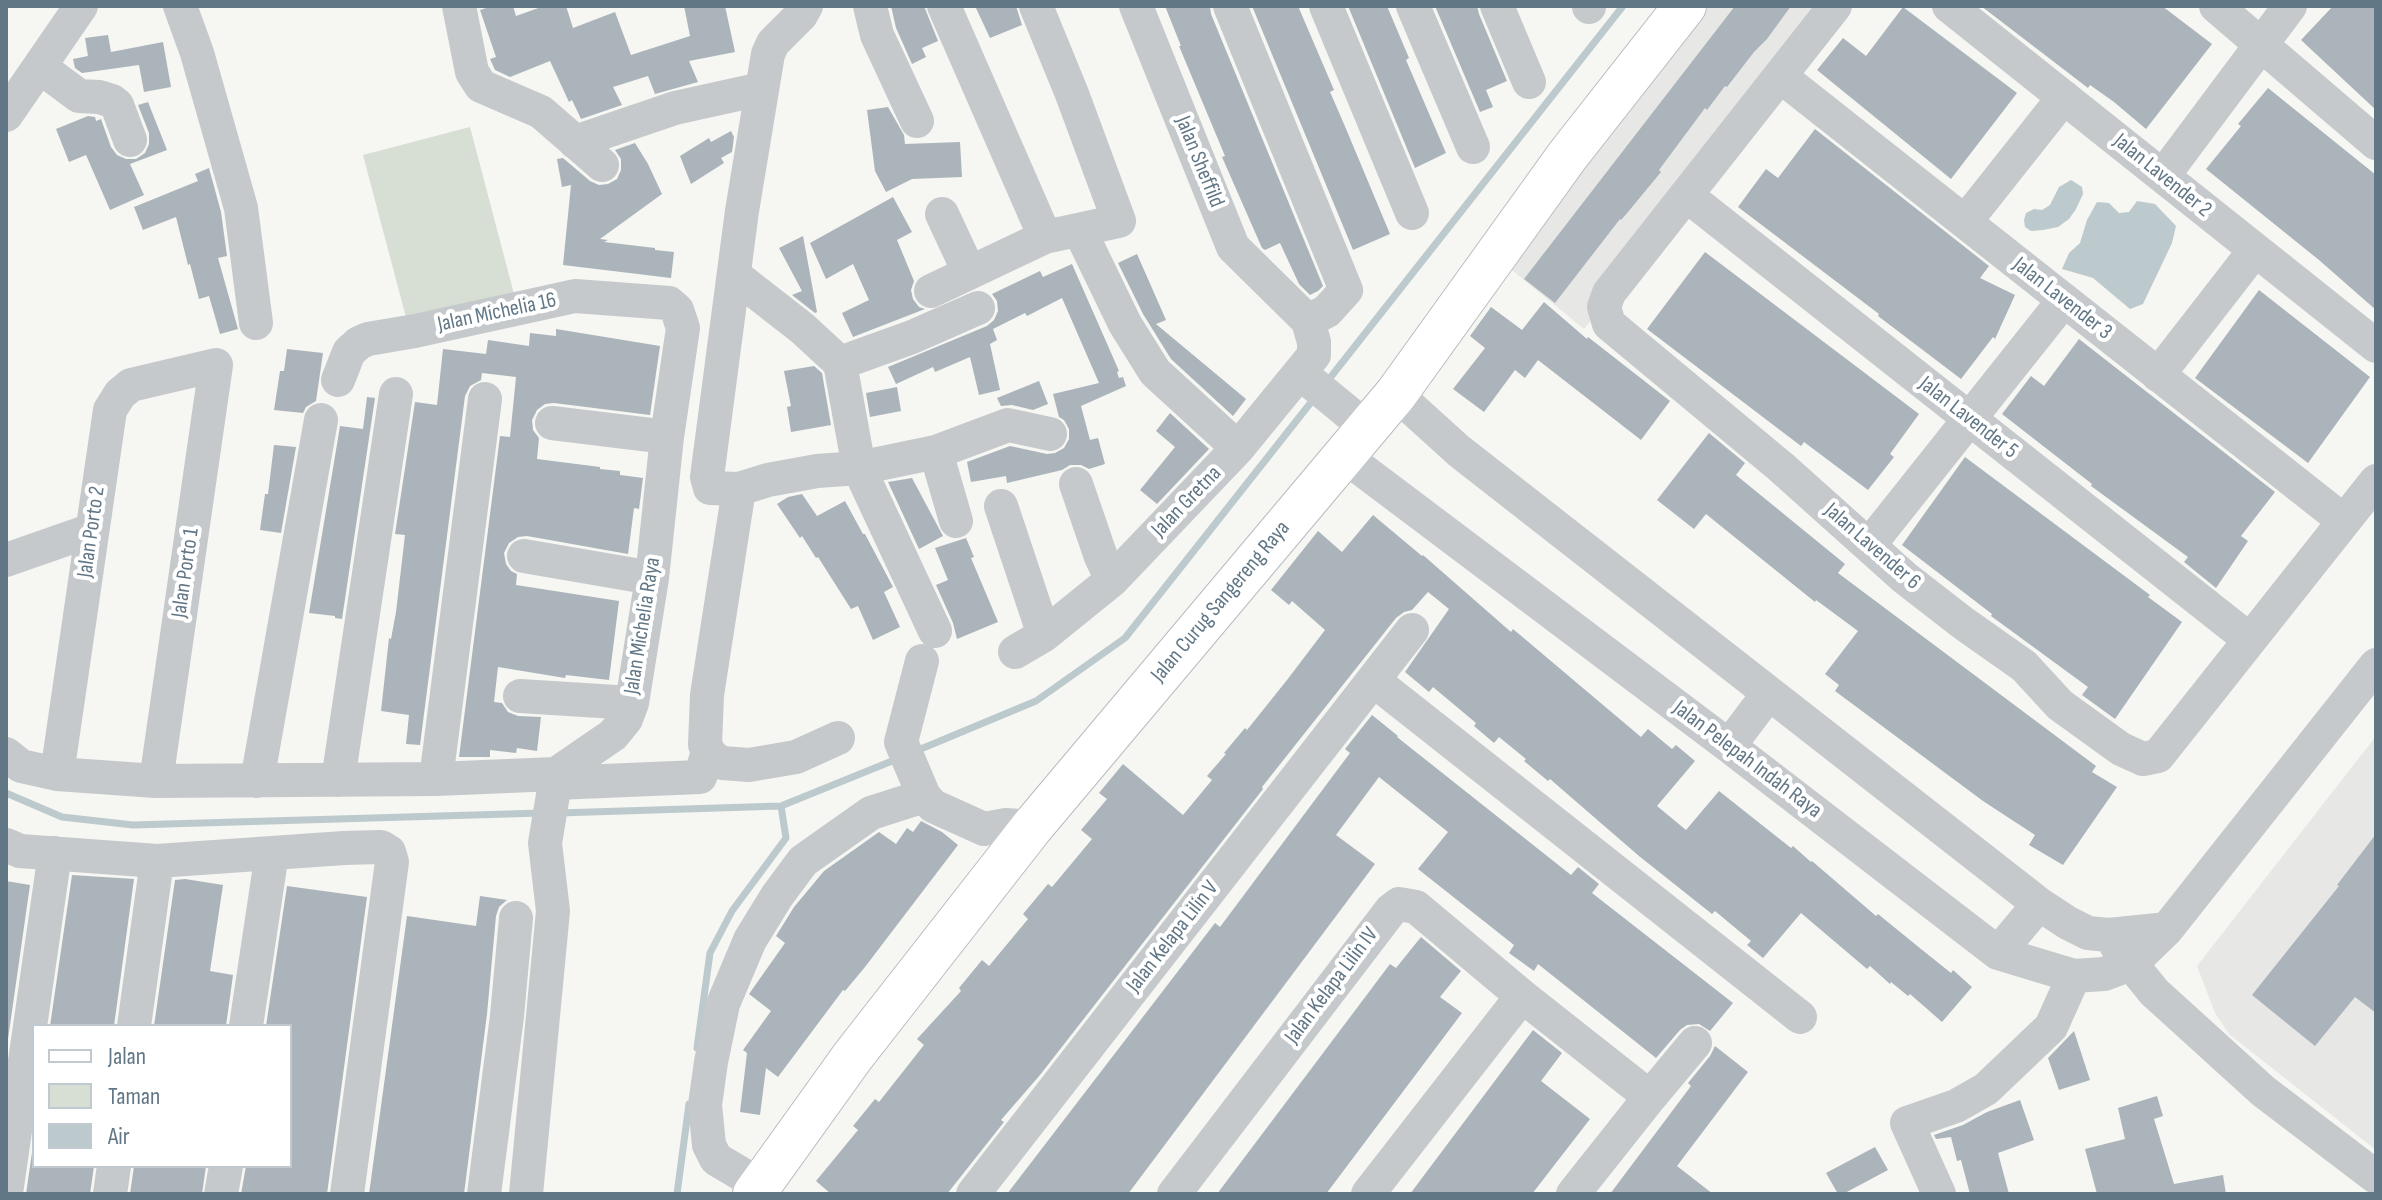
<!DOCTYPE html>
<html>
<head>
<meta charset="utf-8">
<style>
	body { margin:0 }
	#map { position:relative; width:2382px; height:1200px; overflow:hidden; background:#f6f6f2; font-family:"Sofia Sans Condensed",sans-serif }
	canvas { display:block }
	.frame { position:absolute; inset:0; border:8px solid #627786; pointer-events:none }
	.legend { position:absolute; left:32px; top:1024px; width:260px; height:144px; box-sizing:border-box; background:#fff; border:2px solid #c0c9cf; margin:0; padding:10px 14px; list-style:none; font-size:24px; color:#627786 }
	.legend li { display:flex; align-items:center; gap:16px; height:40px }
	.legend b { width:40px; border:2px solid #c0c9cf }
</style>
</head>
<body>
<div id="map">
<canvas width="2382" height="1200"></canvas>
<div class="frame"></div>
<ul class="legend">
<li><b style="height:10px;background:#fff"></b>Jalan</li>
<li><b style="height:22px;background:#d7ded3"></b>Taman</li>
<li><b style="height:22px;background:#bcc9cd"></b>Air</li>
</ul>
</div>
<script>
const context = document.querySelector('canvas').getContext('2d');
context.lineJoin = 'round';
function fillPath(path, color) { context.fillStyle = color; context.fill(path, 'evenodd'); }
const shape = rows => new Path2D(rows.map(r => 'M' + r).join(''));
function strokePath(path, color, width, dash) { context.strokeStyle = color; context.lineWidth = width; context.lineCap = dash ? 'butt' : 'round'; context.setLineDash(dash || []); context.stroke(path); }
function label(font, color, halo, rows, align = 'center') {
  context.font = font + ' "Sofia Sans Condensed",sans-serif'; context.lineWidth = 8; context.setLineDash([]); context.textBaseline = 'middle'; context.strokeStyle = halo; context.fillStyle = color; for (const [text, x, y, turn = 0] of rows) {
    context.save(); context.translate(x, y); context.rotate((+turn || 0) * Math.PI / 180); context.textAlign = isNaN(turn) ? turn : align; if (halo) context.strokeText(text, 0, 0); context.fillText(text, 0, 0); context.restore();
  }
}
fillPath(shape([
	[1680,6,1834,6,1584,329,1485,248],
	[2376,736,2376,1150,2229,1034,2215,1013,2197,966]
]), '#e7e7e5');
fillPath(shape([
	[470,127,514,294,407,321,363,155]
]), '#d7ded3');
fillPath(shape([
	[2071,180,2082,187,2083,194,2076,209,2069,219,2058,227,2043,230,2031,231,2025,227,2024,220,2026,213,2034,209,2042,210,2050,205,2059,187],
	[2137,201,2155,204,2176,226,2172,243,2143,304,2130,309,2093,278,2062,269,2069,253,2080,243,2087,220,2097,202,2109,203,2119,213,2129,212]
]), '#bcc9cd');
strokePath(shape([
	[1326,383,1623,6],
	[916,751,1036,701,1125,638,1316,396],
	[6,793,62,817,133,825,542,813],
	[559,813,781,806,897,759],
	[697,1048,710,953,732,911,786,838,781,806],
	[677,1194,689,1104]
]), '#bcc9cd', 7);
fillPath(shape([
	[492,6,513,6,516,16,544,6,566,6,573,28,615,12,631,55,690,36,684,6,725,6,735,52,689,61,698,82,655,94,648,76,613,87,622,105,581,119,572,100,569,102,550,61,510,77,495,70,490,59,496,57,480,10],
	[891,6,924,6,938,41,922,48,926,57,912,64,896,28],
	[975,6,1016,6,1022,25,990,38],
	[1165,6,1210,6,1211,14,1323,286,1318,291,1310,295,1299,284,1280,243,1265,250,1262,248,1222,157,1225,156,1179,46,1181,46],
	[1252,6,1298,6,1334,90,1330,92,1344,124,1390,234,1353,250],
	[1348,6,1387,6,1409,58,1406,60,1446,153,1415,168],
	[1435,6,1477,6,1479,14,1507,81,1486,90,1493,107,1480,112],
	[1735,6,1791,6,1767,39,1754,52,1727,87,1725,86,1707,110,1705,108,1659,170,1661,172,1628,212,1621,220,1620,219,1555,303,1524,279],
	[1981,6,2162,6,2212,44,2146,129,2114,102,2090,85,2088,88],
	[2333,6,2376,6,2376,110,2301,40],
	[1903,7,2017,93,1951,179,1817,70,1843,38,1866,56],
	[108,35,111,52,163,42,171,87,144,92,139,65,82,73,75,68,73,59,88,56,85,38],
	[2268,88,2376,175,2376,310,2319,260,2206,169,2241,126,2238,124],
	[148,102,167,150,130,164,144,195,110,210,86,155,69,162,56,129,88,116,95,117,96,121,101,119,111,147,117,155,126,159,136,159,145,153,149,144,149,133,138,105],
	[888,107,904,135,905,144,960,142,962,177,912,179,886,192,875,171,867,110],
	[1815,129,1989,266,1980,278,2015,295,1995,339,1993,337,1961,379,1878,316,1879,314,1738,207,1766,169,1778,178],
	[731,131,734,137,732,152,721,158,724,163,691,184,680,156,709,138,711,142],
	[635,143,648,164,662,194,600,239,608,240,604,242,655,248,655,250,674,252,671,278,563,265,571,185,562,187,557,159,563,158,590,181,599,185,608,184,617,179,621,170,621,159,615,150],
	[209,168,221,212,227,256,218,258,238,329,220,334,209,296,199,299,190,264,188,265,176,217,143,230,134,207,198,181,195,174],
	[893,197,912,232,897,240,914,281,911,290,913,299,919,307,925,309,853,337,842,313,869,300,853,264,826,279,810,243],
	[803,236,817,312,815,313,792,295,802,291,779,248],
	[1705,252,1919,414,1890,454,1894,457,1868,490,1804,442,1801,446,1647,329],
	[1137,254,1166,320,1156,324,1246,399,1233,416,1171,359,1143,314,1118,263],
	[1072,264,1119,371,1117,372,1119,378,1123,377,1126,386,1081,406,1090,440,1098,438,1105,464,1089,469,1081,465,1070,465,1062,470,1007,483,1006,476,971,482,967,462,1010,446,1047,454,1055,453,1064,448,1069,439,1069,429,1064,420,1059,417,1053,394,1099,383,1062,298,1027,316,1025,313,993,329,997,340,990,344,1000,390,979,395,970,357,935,372,933,367,896,384,888,367,987,326,994,320,998,311,997,301,992,294,1040,271,1043,277],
	[2259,290,2370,377,2308,463,2195,378],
	[1544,302,1587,339,1588,337,1670,401,1641,440,1538,360,1525,378,1515,370,1484,412,1453,389,1485,348,1470,336,1491,307,1522,330],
	[556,329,660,346,650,415,554,403,545,404,537,410,532,420,533,430,539,438,537,459,600,467,600,469,620,471,620,475,643,478,639,509,634,508,628,554,527,536,518,537,509,543,504,553,506,564,511,571,517,574,516,585,619,601,609,680,566,675,565,678,498,667,494,702,502,703,508,712,518,716,541,717,537,751,517,748,516,753,490,750,490,757,459,757,500,436,510,437,516,377,482,373,481,380,470,386,465,396,420,745,406,744,409,715,381,711,389,638,391,639,396,612,405,535,395,534,415,402,437,405,443,349,486,354,488,340,529,346,530,333,556,336],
	[2079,339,2275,492,2241,536,2248,541,2216,588,2184,562,2188,557,2091,486,2092,484,2002,414,2031,376,2044,386],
	[287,349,323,353,316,401,306,407,303,413,274,410,280,371,284,371],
	[814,366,822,373,831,425,791,432,787,407,791,406,784,371],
	[1039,381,1048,404,1033,410,1012,405,1001,406,997,398],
	[897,387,901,411,870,417,866,393],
	[367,397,375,398,342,619,335,618,335,616,309,613,340,426,363,429],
	[1170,413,1209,449,1157,504,1140,490,1175,447,1156,431],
	[1709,433,1745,463,1736,475,1845,564,1838,573,2096,766,2092,772,2117,787,2063,865,2029,845,2035,835,1983,801,1835,691,1839,685,1825,674,1858,631,1816,600,1815,602,1706,514,1694,529,1657,500],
	[274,445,296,447,281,533,260,530,265,494,268,494],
	[1965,457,2150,595,2148,597,2182,622,2115,719,2082,695,2088,687,1991,616,1992,614,1902,545],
	[912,478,943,536,919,549,888,482],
	[802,494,817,516,845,501,863,534,865,534,893,587,884,592,900,627,873,640,858,606,851,609,818,557,816,558,802,536,800,538,777,504,788,497],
	[1373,515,1422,556,1423,555,1511,632,1513,629,1641,737,1648,729,1672,749,1676,745,1695,761,1657,806,1686,830,1719,791,1791,848,1793,846,1811,862,1812,861,1876,916,1878,914,1921,949,1951,973,1953,970,1972,987,1942,1022,1910,994,1908,996,1891,982,1890,984,1870,966,1867,969,1801,913,1763,958,1747,945,1751,941,1715,911,1712,914,1639,856,1550,779,1548,781,1524,761,1526,759,1499,737,1494,743,1474,726,1476,723,1433,687,1429,692,1405,672,1449,609,1428,592,1412,610,1404,612,1396,618,1262,787,1263,789,1040,1075,1001,1120,1004,1122,947,1194,831,1194,816,1181,858,1130,853,1126,875,1099,879,1102,924,1045,917,1039,961,991,959,988,982,960,989,966,1028,919,1023,914,1048,884,1052,887,1092,839,1081,830,1107,799,1099,793,1123,764,1183,815,1212,780,1207,776,1226,754,1224,753,1245,728,1247,730,1287,680,1325,630,1292,601,1289,605,1271,590,1318,531,1342,552],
	[966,538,974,557,971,558,998,622,957,639,953,623,936,585,948,580,935,548],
	[1372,715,1398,736,1397,737,1571,875,1578,867,1599,884,1592,893,1733,1003,1710,1031,1699,1024,1687,1025,1680,1030,1656,1058,1538,964,1534,971,1509,953,1514,945,1418,869,1448,832,1379,777,1336,835,1375,864,1128,1194,1007,1194,1215,923,1220,927,1350,753,1345,749],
	[921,821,942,832,958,845,865,967,845,991,843,990,778,1077,766,1068,760,1115,740,1112,747,1053,743,1050,771,1011,749,994,785,943,776,936,794,907,824,871,879,832,896,844,907,828,913,832],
	[2376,834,2376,1013,2355,997,2315,1046,2252,995,2339,886,2337,885],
	[72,875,134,879,114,1026,50,1026],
	[185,879,223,885,210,971,233,975,226,1026,154,1026,175,880],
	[6,881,30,885,6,1053],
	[287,886,367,897,327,1194,241,1194,246,1166,290,1166,290,1026,266,1026],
	[480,896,507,900,499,907,496,916,487,1014,464,1194,369,1194,407,916,476,926],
	[1421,937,1461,971,1440,997,1462,1013,1326,1194,1217,1194,1390,964,1396,968],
	[1533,1030,1562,1053,1541,1081,1590,1119,1532,1194,1410,1194],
	[2074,1031,2090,1080,2059,1090,2048,1058],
	[1715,1046,1748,1072,1677,1166,1713,1194,1610,1194,1691,1086,1688,1083,1710,1056],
	[2157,1096,2163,1116,2154,1119,2174,1184,2223,1175,2226,1194,2097,1194,2085,1149,2125,1139,2118,1108],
	[2020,1100,2034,1140,1998,1153,2009,1194,1970,1194,1961,1160,1957,1161,1951,1137,1936,1139,1934,1135,1963,1125,1987,1112],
	[34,1139,34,1166,94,1166,90,1194,26,1194],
	[1875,1147,1888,1170,1843,1194,1838,1194,1826,1173],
	[134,1166,206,1166,202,1194,130,1194]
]), '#abb4ba');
const major = shape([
	[754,1194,853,1056,1032,827,1396,394,1568,155,1685,6]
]);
strokePath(major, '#b8bcc0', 44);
strokePath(shape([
	[180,6,197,53,241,208,256,323],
	[459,6,472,72,481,86,541,112,602,165],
	[806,6,801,15,773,43,768,54,742,211,707,477,710,488,739,489,707,695,705,745,711,756,722,763,749,765,796,757,838,738],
	[870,6,877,35,917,121],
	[944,6,1045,237],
	[1136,6,1233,247,1308,321,1327,311,1346,290,1230,6],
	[1326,6,1412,213],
	[1413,6,1473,147],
	[1497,6,1529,82],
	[1589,6,1589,7],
	[1835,6,1609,293,1604,307,1609,324,1781,467,1905,578,1963,623,2024,666,2060,705,2121,749,2143,759,2158,756,2376,481],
	[1949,6,2376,346],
	[2216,6,2376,143],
	[40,67,79,96,99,97,112,101,117,105,130,140],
	[1780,76,2344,521],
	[6,115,81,6],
	[575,142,675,108,761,89],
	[2163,176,2290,6],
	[1686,195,2250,640],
	[942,214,969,272],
	[1965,222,2064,97],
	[1080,231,1125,324,1155,372,1238,448],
	[734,275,802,328,840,363,859,468,936,452,956,521],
	[931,291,1045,237,1119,221,1072,94,1036,6],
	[840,363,912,337,978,308],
	[1300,373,1367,428],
	[2158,375,2255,250],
	[338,380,349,352,359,343,368,339,415,331,575,296,669,303,677,310,683,328,667,437,652,578,632,703,626,719,613,735,556,774,555,783,545,843,553,911,526,1194],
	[1396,394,1459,451,2039,904,2068,923,2088,933,2109,935,2167,929],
	[552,423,667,437],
	[936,452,1008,425,1050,434],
	[1344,456,1729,746,1998,953,2074,976,2104,974,2131,964,2167,929,2376,665],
	[1076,484,1101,557,1112,580],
	[739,489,768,480,817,471,859,468,935,631],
	[1001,506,1044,635],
	[1870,544,2064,300],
	[524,556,652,578],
	[6,560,92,530],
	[1015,652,1044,635,1112,580,1238,448,1314,355,1314,342,1308,321],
	[922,661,901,742,924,796,933,806,984,829,1006,825,1032,827],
	[1373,680,1800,1017],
	[520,696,632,703],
	[1729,746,1769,693],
	[6,754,21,766,57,774,156,781,436,779,556,774],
	[57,774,110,410,120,394,131,385,216,365,156,781],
	[436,779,485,399],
	[338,780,396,394],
	[257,781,321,420],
	[555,783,700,777,708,752],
	[6,845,20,851,157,861,344,848,381,847,389,852,392,862,347,1194],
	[2116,945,2154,992,2263,1091,2376,1177],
	[1998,953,2039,904],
	[134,1026,157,861],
	[246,1026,272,853],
	[1650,1097,1695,1043],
	[760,1185,716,1159,709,1145,705,1105,711,1062,723,1004,750,940,777,896,803,861,871,813,924,796],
	[6,1193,55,853],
	[110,1194,114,1166],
	[221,1194,226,1166],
	[484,1194,507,1016,516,918],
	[973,1194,1412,630],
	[1174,1194,1391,910,1399,904,1416,907,1522,996,1650,1097,1573,1194],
	[1368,1194,1522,996],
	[1939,1194,1907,1123,1956,1106,1986,1089,2051,1027,2074,976]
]), '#c5c9cc', 34);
strokePath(major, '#fff', 42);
label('22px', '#627786', '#fff', [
	["Jalan Sheffild",1199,162,68],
	["Jalan Lavender 2",2162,176,39],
	["Jalan Lavender 3",2062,299,38],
	["Jalan Michelia 16",497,313,-12],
	["Jalan Lavender 5",1968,418,38],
	["Jalan Gretna",1187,502,-46],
	["Jalan Porto 2",92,532,-82],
	["Jalan Lavender 6",1872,547,41],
	["Jalan Porto 1",186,573,-82],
	["Jalan Curug Sangereng Raya",1221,602,-50],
	["Jalan Michelia Raya",643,626,-81],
	["Jalan Pelepah Indah Raya",1747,760,37],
	["Jalan Kelapa Lilin V",1173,937,-52],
	["Jalan Kelapa Lilin IV",1332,986,-53]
]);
</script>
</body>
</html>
